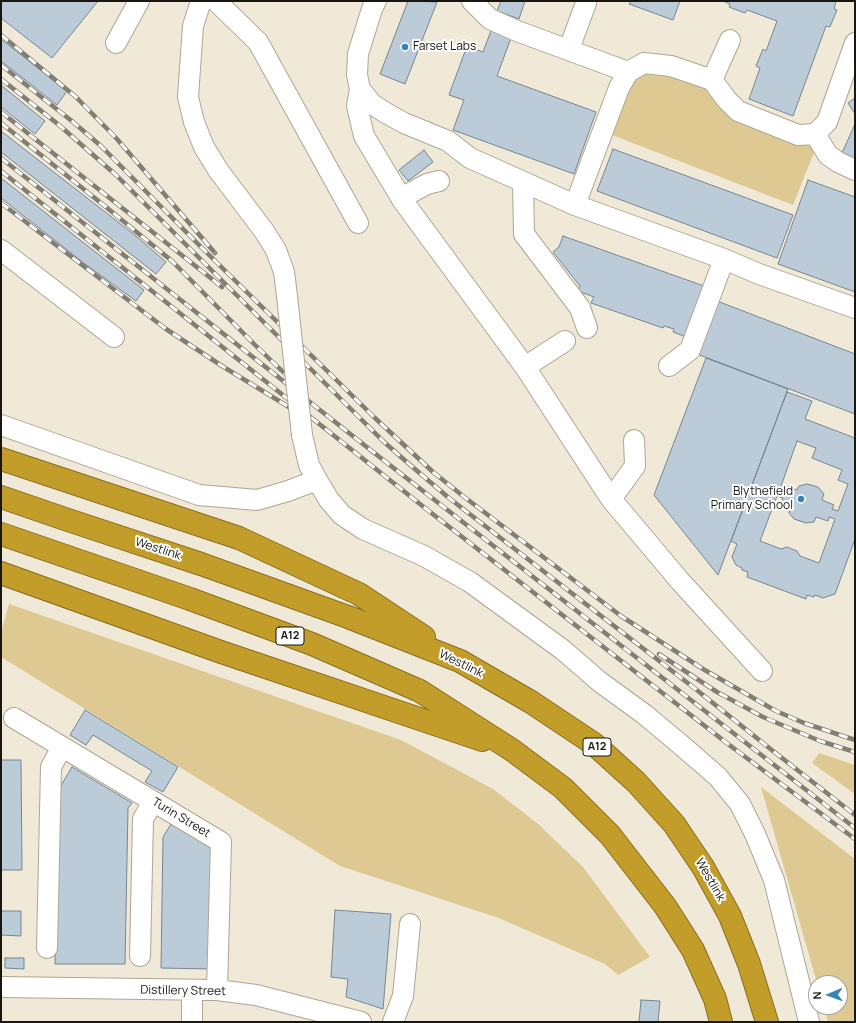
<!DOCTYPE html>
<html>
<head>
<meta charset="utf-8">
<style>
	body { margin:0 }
	#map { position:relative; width:856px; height:1023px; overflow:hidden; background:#f0e9d7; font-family:Manrope,sans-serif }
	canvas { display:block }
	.frame { position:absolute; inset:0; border:2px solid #191610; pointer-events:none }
	.north { position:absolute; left:808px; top:975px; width:40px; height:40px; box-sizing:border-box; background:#fff; border:1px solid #a3a29f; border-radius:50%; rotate:268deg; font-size:11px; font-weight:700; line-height:16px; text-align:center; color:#191610 }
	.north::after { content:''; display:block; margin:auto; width:14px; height:18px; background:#3684b6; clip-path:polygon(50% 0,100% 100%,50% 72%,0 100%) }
</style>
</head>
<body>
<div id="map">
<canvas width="856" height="1023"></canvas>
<div class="frame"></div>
<div class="north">N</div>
</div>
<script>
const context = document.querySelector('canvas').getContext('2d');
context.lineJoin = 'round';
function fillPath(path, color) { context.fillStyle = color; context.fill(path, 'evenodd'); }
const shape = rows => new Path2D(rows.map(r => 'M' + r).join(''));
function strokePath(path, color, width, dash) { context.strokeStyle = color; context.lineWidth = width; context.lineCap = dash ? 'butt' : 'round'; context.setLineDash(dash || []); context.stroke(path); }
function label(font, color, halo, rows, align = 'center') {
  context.font = font + ' Manrope,sans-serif'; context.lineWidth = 4; context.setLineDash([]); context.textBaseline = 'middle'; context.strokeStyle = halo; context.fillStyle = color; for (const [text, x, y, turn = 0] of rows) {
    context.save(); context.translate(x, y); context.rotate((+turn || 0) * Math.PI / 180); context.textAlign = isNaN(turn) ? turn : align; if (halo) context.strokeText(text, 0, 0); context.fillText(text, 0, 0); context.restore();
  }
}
fillPath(shape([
	[652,71,712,83,804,142,815,150,793,205,612,135,632,82],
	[9,604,401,740,493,789,537,823,583,867,650,957,618,975,605,964,496,917,340,866,1,657,1,633],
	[819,753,855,765,855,794,812,763],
	[761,787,855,859,855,1022,828,1022,824,1007,840,1007,840,983,817,983]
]), '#dec992');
const building = shape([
	[1,1,98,1,52,58,1,18,1,1],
	[408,1,437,2,405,84,380,74,408,1],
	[501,1,525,1,519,19,497,11,501,1],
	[631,1,680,1,673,20,629,4,631,1],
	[723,1,836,1,834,9,837,10,830,27,826,26,793,116,749,99,760,68,756,66,763,49,766,51,777,21,747,10,745,13,729,7,730,4,723,1],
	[492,28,512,35,497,76,596,112,574,174,453,130,464,100,449,95,467,46,483,52,492,28],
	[1,39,67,91,57,105,1,61,1,39],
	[1,85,45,121,35,134,1,107,1,85],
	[855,98,855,114,848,103,855,98],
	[855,124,855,159,842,153,855,124],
	[1,131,136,236,166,262,156,274,1,152,1,131],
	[613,149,793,215,777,258,597,191,613,149],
	[424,150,433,162,408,181,399,170,424,150],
	[1,178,144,290,136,301,85,264,1,198,1,178],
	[808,180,855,197,855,292,778,264,808,180],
	[563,236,704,286,686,337,673,332,674,329,664,326,663,328,591,303,594,297,578,291,580,286,553,252,559,247,563,236],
	[717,301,855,354,855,414,697,354,717,301],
	[706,358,788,389,718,575,654,495,706,358],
	[787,392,812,401,805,419,855,438,855,539,835,594,823,598,815,595,814,597,807,595,806,599,747,577,748,572,742,570,742,568,736,565,732,557,737,544,731,541,787,392],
	[797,441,816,448,812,458,842,470,838,480,848,484,838,511,832,509,834,505,822,500,824,494,818,487,807,484,799,486,797,490,788,486,786,491,780,489,797,441],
	[777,496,783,498,781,503,791,507,789,513,794,519,806,523,814,522,816,517,828,521,829,517,835,519,819,563,800,556,797,551,787,547,781,549,760,541,777,496],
	[85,710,178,767,163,792,145,782,152,771,93,735,86,745,70,735,85,710],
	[1,760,21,760,22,870,1,870,1,760],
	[72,767,132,803,128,808,125,964,55,964,59,789,72,767],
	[171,824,213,849,210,969,161,968,163,837,171,824],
	[335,910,391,914,383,1009,346,997,348,979,331,977,335,910],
	[1,911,21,911,21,936,1,935,1,911],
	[5,958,24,958,24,969,5,968,5,958],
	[641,1000,660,1001,658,1022,639,1022,641,1000]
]);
fillPath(building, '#bbccd8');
strokePath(building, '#768591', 1);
const minor = shape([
	[201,1,193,26,188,97,194,122,204,147,218,170,264,231,276,250,284,272,287,296],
	[216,1,258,42,358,223],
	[376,1,372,9,358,54,357,75,360,89,372,104,386,113,404,123,448,141,470,158,575,205,724,259,759,274,855,308],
	[472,1,490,19,517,31,628,72],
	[116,43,139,1],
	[569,49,586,3],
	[712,80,730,40],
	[360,89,357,106,364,136,403,201,525,367,611,499,635,466,634,440],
	[815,134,828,155,838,162,855,170],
	[523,182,524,234,580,308,587,328],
	[401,198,427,184,439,181],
	[575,205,619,88,628,72,644,63,671,66,712,80,727,100,738,111,798,135,815,134,827,122,855,43],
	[1,250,114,337],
	[669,366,690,350,724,259],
	[525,367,565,341],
	[1,425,199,495,257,500,288,491,317,480],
	[302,435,309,465,317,480,329,500,342,515,363,529,424,556,470,582,563,650,600,682,644,714,680,744,718,777,740,804,755,834,774,880,809,1022],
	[611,499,680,581,762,671],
	[14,718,221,842,217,990],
	[47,948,51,767,62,747],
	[140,956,143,819,153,802],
	[1,987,217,990,256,995,361,1022],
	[192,1022,192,991],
	[393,1022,403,996,410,924]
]);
const highway = shape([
	[1,459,239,538,359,594,424,637],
	[1,497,65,519,201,564,348,617,460,661,531,702,594,744,636,782,674,824,703,867,730,916,749,964,767,1022],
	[1,534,190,599,312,644,420,691,512,750,563,788,610,835,665,906,693,950,715,999,721,1022],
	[1,573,221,652,482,740]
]);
strokePath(minor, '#ada695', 22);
strokePath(highway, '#886e20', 24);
strokePath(minor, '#fff', 20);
strokePath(highway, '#c39d29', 22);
const rail = shape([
	[1,35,76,97,117,139,215,253],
	[1,65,73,122,101,146,202,248,375,418,433,472,463,496,621,616,703,669,776,711,804,723,855,740],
	[1,79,59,125,116,175,383,441,409,464,449,498,698,691,773,751,855,815],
	[1,112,222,287],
	[1,123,106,207,172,261,255,345,303,391],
	[1,158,368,448,855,828],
	[1,171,425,508,728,744,855,839],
	[1,203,166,329,222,366,297,412],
	[659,654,717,692,763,717,820,741,855,752]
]);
strokePath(rail, '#837e72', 4.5);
strokePath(rail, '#fff', 3, [9]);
const minorBridge = shape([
	[287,296,302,435]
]);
strokePath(minorBridge, '#ada695', 22, []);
strokePath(minorBridge, '#fff', 20);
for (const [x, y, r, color] of [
	[405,47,4,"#3684b6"],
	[801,499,4,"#3684b6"]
]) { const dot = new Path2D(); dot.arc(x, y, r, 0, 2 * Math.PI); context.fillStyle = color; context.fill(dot); strokePath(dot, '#fff', 1.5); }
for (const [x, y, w] of [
	[290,636,28],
	[597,747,28]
]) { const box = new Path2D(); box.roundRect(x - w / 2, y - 9, w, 18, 3); context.fillStyle = '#fff'; context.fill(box); strokePath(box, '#191610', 1); }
label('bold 11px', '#191610', null, [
	["A12",290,636],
	["A12",597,747]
]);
label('12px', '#191610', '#fff', [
	["Farset Labs",413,47],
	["Blythefield",793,492,"right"],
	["Primary School",793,506,"right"]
], 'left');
label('12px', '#191610', '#fff', [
	["Westlink",158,549,18],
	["Westlink",461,664,26],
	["Turin Street",181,818,31],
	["Westlink",710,880,60],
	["Distillery Street",183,991,1]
]);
</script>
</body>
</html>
